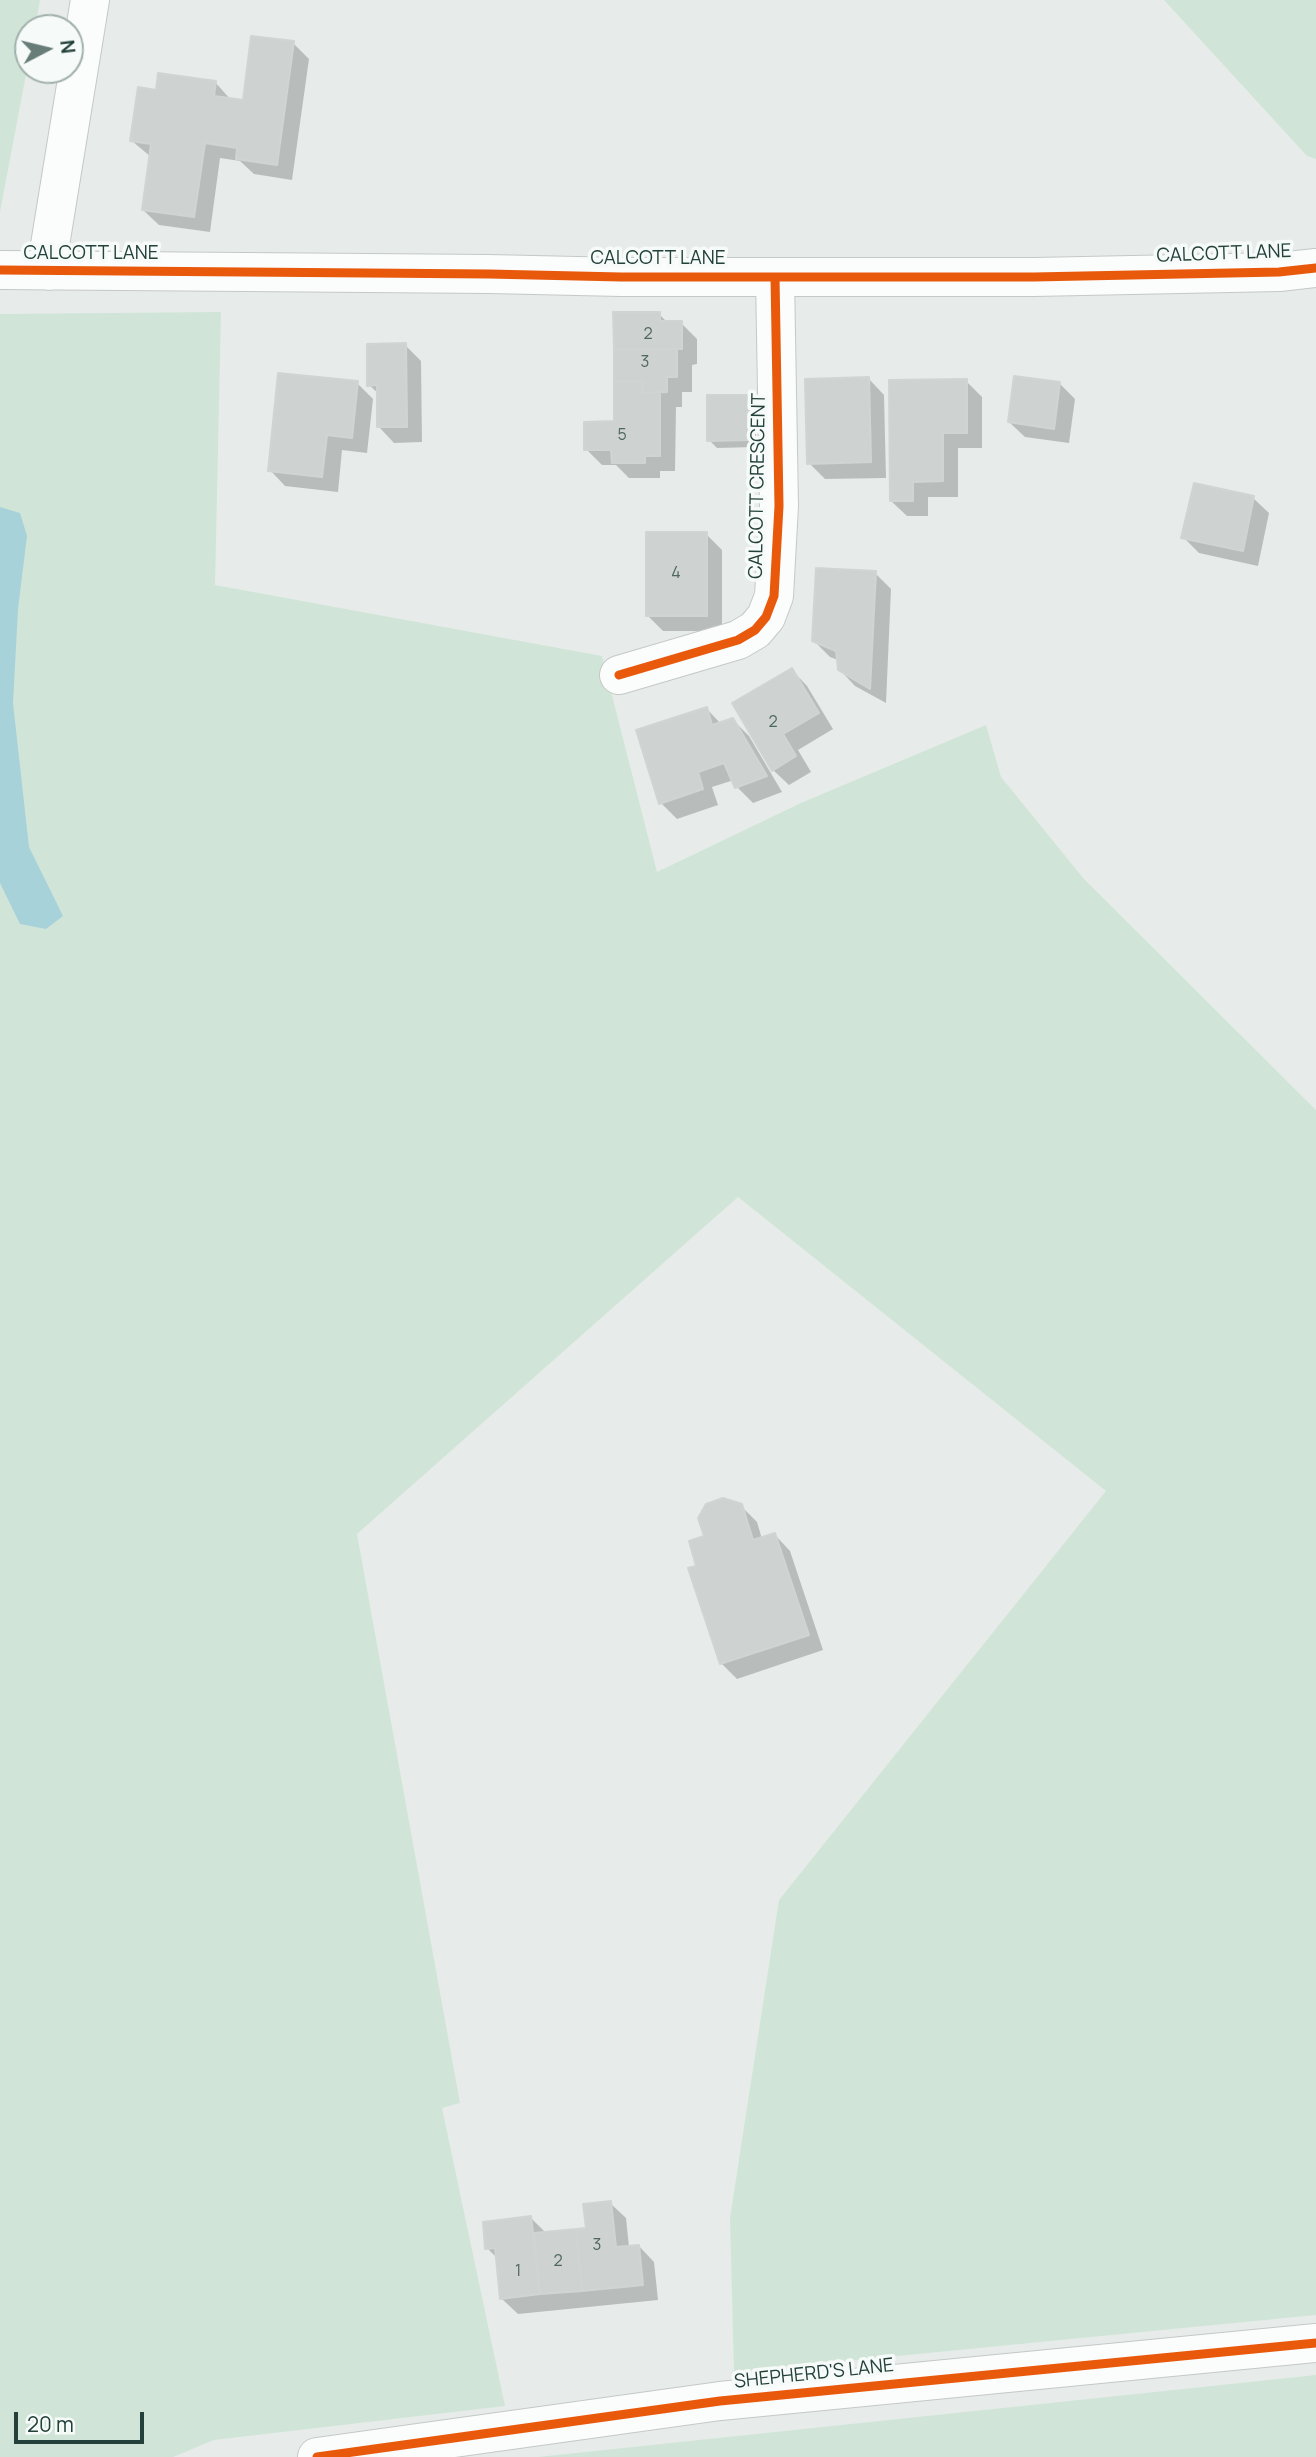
<!DOCTYPE html>
<html>
<head>
<meta charset="utf-8">
<style>
	body { margin:0 }
	#map { position:relative; width:1316px; height:2457px; overflow:hidden; background:#e7ecea; font-family:Manrope,sans-serif }
	canvas { display:block }
	.north { position:absolute; left:14px; top:14px; width:70px; height:70px; box-sizing:border-box; background:#f6faf8; border:2px solid #a2b0ac; border-radius:50%; rotate:83deg; font-size:19px; font-weight:700; line-height:28px; text-align:center; color:#23413a }
	.north::after { content:''; display:block; margin:auto; width:24px; height:32px; background:#687d78; clip-path:polygon(50% 0,100% 100%,50% 72%,0 100%) }
	.scale { position:absolute; left:14px; top:2412px; width:130px; height:32px; box-sizing:border-box; border:4px solid #23413a; border-top:0; padding-left:9px; font-size:21px; line-height:24px; white-space:nowrap; color:#23413a; -webkit-text-stroke:5px #f6faf8; paint-order:stroke }
</style>
</head>
<body>
<div id="map">
<canvas width="1316" height="2457"></canvas>
<div class="north">N</div>
<div class="scale">20 m</div>
</div>
<script>
const context = document.querySelector('canvas').getContext('2d');
context.lineJoin = 'round';
function fillPath(path, color) { context.fillStyle = color; context.fill(path, 'evenodd'); }
const shape = rows => new Path2D(rows.map(r => 'M' + r).join(''));
function strokePath(path, color, width, dash) { context.strokeStyle = color; context.lineWidth = width; context.lineCap = dash ? 'butt' : 'round'; context.setLineDash(dash || []); context.stroke(path); }
function label(font, color, halo, rows, align = 'center') {
  context.font = font + ' Manrope,sans-serif'; context.lineWidth = 7; context.setLineDash([]); context.textBaseline = 'middle'; context.strokeStyle = halo; context.fillStyle = color; for (const [text, x, y, turn = 0] of rows) {
    context.save(); context.translate(x, y); context.rotate((+turn || 0) * Math.PI / 180); context.textAlign = isNaN(turn) ? turn : align; if (halo) context.strokeText(text, 0, 0); context.fillText(text, 0, 0); context.restore();
  }
}
fillPath(shape([
	[0,0,40,0,35,28,28,28,28,64,0,212],
	[1164,0,1316,0,1316,159,1307,156],
	[221,312,215,585,602,656,657,872,801,803,986,725,1001,777,1084,879,1316,1110,1316,2315,734,2372,730,2218,779,1900,1106,1491,738,1197,357,1534,460,2103,442,2108,505,2406,214,2440,173,2457,0,2457,0,314],
	[1316,2375,1316,2457,538,2457]
]), '#d0e5d7');
fillPath(shape([
	[0,507,20,513,27,536,18,609,13,703,29,847,63,916,46,929,20,924,0,883]
]), '#a8d2da');
fillPath(shape([
	[293,43,309,59,292,180,254,174,240,161,220,158,210,232,159,225,143,210,151,157,132,141,157,92,215,82,231,100,244,102],
	[659,314,668,323,681,323,697,339,697,364,692,365,692,392,682,392,682,407,676,407,675,471,660,471,660,478,629,478,616,465,602,465,586,449,616,423],
	[405,345,421,361,422,442,394,443,379,427,379,394,369,385],
	[869,379,884,395,886,478,825,479,809,463],
	[966,381,982,397,982,448,958,448,958,497,928,497,928,516,907,516,891,501],
	[357,383,373,399,367,453,342,450,338,492,285,486,270,470],
	[1059,383,1075,399,1069,443,1025,437,1009,422],
	[748,396,756,404,756,447,717,448,709,440],
	[1253,498,1269,513,1258,566,1199,553,1183,537],
	[706,534,722,550,722,631,663,631,647,615],
	[875,573,891,589,886,703,855,686,839,669,838,660,830,657,814,641],
	[792,670,807,686,833,729,798,750,811,772,789,785,773,770],
	[707,709,721,724,733,720,749,736,782,792,753,803,737,787,734,780,712,787,718,805,677,819,661,803],
	[741,1506,757,1522,762,1539,775,1535,790,1551,823,1650,737,1679,721,1663,698,1567,706,1537],
	[610,2203,626,2218,629,2247,639,2246,654,2262,658,2300,518,2314,502,2299,498,2259,487,2248,531,2218,547,2234,587,2230]
]), '#0003');
const building = shape([
	[251,36,294,41,277,165,236,159,237,148,205,143,194,217,142,210,151,144,130,141,138,87,156,90,158,73,216,81,214,96,243,100,251,36],
	[613,312,660,312,660,321,682,321,682,349,614,349,613,312],
	[406,343,407,427,377,427,377,385,367,386,367,344,406,343],
	[614,349,677,349,677,377,667,377,667,392,643,393,643,381,614,381,614,349],
	[278,373,358,381,352,438,327,435,322,477,268,471,278,373],
	[1014,376,1060,382,1054,429,1008,422,1014,376],
	[869,377,871,462,807,464,805,379,869,377],
	[967,379,967,433,943,433,943,481,913,482,913,501,890,501,889,380,967,379],
	[614,381,643,381,643,393,660,392,660,456,645,456,645,463,612,463,611,450,584,450,584,422,614,421,614,381],
	[707,395,749,395,749,440,707,441,707,395],
	[1194,483,1254,496,1243,551,1181,538,1194,483],
	[646,532,707,532,707,616,646,616,646,532],
	[816,568,876,571,870,689,838,670,836,651,812,641,816,568],
	[792,668,819,713,783,734,796,756,772,771,732,703,792,668],
	[707,707,712,725,733,718,767,776,735,788,724,763,698,772,703,789,659,804,636,730,707,707],
	[723,1498,742,1504,753,1540,775,1533,809,1635,720,1664,688,1568,696,1566,689,1541,704,1536,698,1518,706,1504,723,1498],
	[611,2201,616,2247,639,2245,643,2285,582,2291,576,2229,586,2228,583,2204,611,2201],
	[531,2216,540,2294,500,2299,495,2248,485,2249,483,2222,531,2216],
	[576,2229,582,2291,540,2294,534,2233,576,2229]
]);
fillPath(building, '#ced3d1');
strokePath(building, '#d0d5d3', 2);
const street = shape([
	[0,270,489,274,621,277,1034,277,1279,272,1316,268],
	[49,271,50,245,90,0],
	[619,675,738,640,755,630,766,617,774,596,779,506,775,277],
	[317,2457,720,2401,1316,2343]
]);
strokePath(street, '#c4c9c7', 40);
strokePath(street, '#fbfcfc', 38);
strokePath(shape([
	[0,270,489,274,621,277,1034,277,1279,272,1316,268],
	[619,675,738,640,755,630,766,617,774,596,779,506,775,277],
	[317,2457,720,2401,1316,2343]
]), '#e8590c', 9);
label('16px', '#4e6660', null, [
	["2",648,335],
	["3",645,363],
	["5",622,436],
	["4",676,574],
	["2",773,723],
	["3",597,2246],
	["2",558,2262],
	["1",518,2272]
]);
label('19px', '#23413a', '#f6faf8', [
	["CALCOTT LANE",91,254],
	["CALCOTT LANE",1224,254,-2],
	["CALCOTT LANE",658,259],
	["CALCOTT CRESCENT",758,486,-89],
	["SHEPHERD'S LANE",814,2374,-6]
]);
</script>
</body>
</html>
